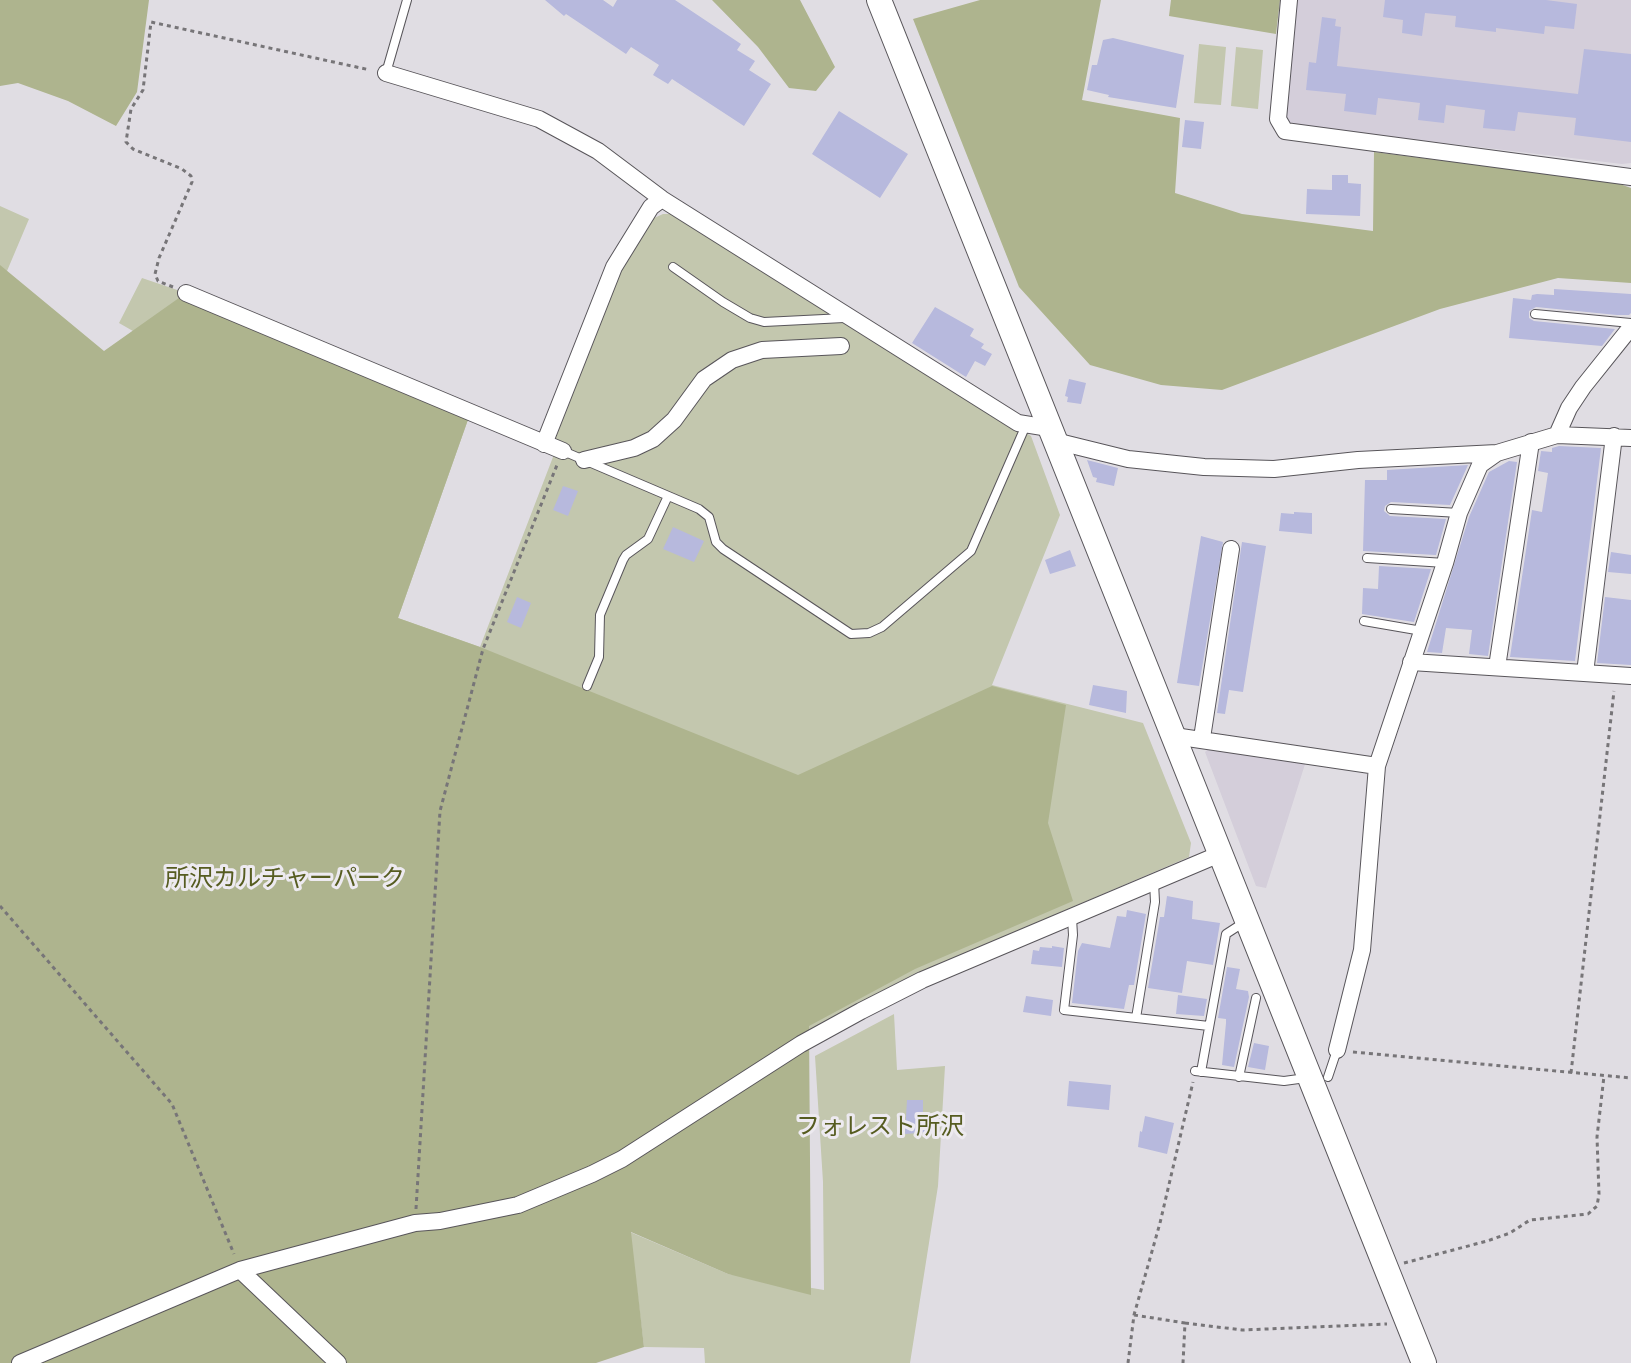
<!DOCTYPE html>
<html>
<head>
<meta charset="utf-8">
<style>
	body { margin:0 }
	canvas { display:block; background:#e0dde3 }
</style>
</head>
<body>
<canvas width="1631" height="1363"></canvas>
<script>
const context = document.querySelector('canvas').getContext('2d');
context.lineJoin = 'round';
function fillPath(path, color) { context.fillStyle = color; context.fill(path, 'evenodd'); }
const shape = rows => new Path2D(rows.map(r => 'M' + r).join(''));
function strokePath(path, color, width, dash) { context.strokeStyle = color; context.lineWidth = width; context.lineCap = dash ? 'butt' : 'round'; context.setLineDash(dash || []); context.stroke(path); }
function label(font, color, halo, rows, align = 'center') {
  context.font = font + ' Jost,"Noto Sans JP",sans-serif'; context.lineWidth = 6; context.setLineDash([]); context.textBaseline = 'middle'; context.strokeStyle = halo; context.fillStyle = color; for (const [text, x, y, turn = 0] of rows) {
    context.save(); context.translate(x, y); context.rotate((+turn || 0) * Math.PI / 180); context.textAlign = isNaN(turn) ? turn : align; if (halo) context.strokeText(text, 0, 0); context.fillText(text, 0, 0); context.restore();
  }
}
fillPath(shape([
	[1297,0,1631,0,1631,163,1622,164,1292,125,1283,117],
	[1211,746,1306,761,1266,888,1256,886,1205,752]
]), '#d4ceda');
fillPath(shape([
	[1199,44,1226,47,1221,105,1194,103],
	[1236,47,1263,50,1258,109,1231,106],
	[0,206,29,219,7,271,0,270],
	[663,214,673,214,1031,436,1060,515,992,685,1143,723,1191,843,1189,857,926,970,717,1083,0,1363,0,403,159,346,119,323,142,278,186,293,470,414,398,618,480,647,553,457,550,440,622,265,652,219],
	[894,1014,897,1070,945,1066,938,1186,910,1363,705,1363,704,1348,644,1347,630,1232,728,1274,824,1290,823,1182,815,1056]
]), '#c3c7ae');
fillPath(shape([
	[0,0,149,0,137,92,116,126,68,101,18,83,0,86],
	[712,0,800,0,835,67,816,91,789,88,758,47],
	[980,0,1101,0,1082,100,1180,118,1175,193,1242,214,1373,231,1374,152,1614,182,1631,188,1631,283,1558,278,1440,309,1222,390,1161,385,1090,365,1019,287,913,19],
	[1171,0,1280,0,1276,34,1169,16],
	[0,265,104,351,186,293,470,414,398,618,480,647,798,775,992,686,1066,705,1048,823,1073,901,915,969,809,1026,811,1295,728,1274,631,1232,644,1347,596,1363,0,1363]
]), '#aeb48e');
fillPath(shape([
	[545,0,603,0,613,7,617,0,675,0,741,44,737,50,755,61,749,70,771,84,744,126,672,79,668,84,653,75,659,65,631,47,626,54,566,14,564,16],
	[1385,0,1546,0,1577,4,1574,29,1545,26,1544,34,1496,28,1496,32,1455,27,1456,16,1425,13,1422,36,1402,33,1403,20,1383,17],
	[1322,17,1336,19,1335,26,1341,27,1337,66,1578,94,1584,49,1631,54,1631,142,1574,135,1576,118,1518,112,1515,131,1483,128,1485,110,1446,105,1444,123,1418,120,1420,103,1378,98,1376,115,1344,111,1346,94,1306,90,1309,62,1316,63],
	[1113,38,1184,55,1176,108,1108,97,1109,95,1087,90,1092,65,1097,65,1103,40],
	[839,111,908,154,880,198,812,154],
	[1185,120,1204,122,1201,149,1182,147],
	[1332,175,1348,175,1348,183,1361,184,1360,216,1306,214,1307,189,1332,190],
	[1554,289,1631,294,1631,313,1629,315,1617,315,1536,307,1529,311,1529,318,1534,321,1615,329,1602,346,1509,338,1513,298,1531,300,1532,295,1537,294,1554,295],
	[935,307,974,329,970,336,984,344,981,348,992,354,985,366,975,361,966,377,912,343],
	[1069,379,1086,383,1081,404,1067,402,1068,397,1065,396],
	[1559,446,1601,448,1575,661,1510,657,1532,510,1542,512,1548,473,1538,471,1541,451,1552,452,1552,448],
	[1087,460,1118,468,1114,486,1096,482,1097,478,1093,477],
	[1509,461,1517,462,1488,656,1469,654,1472,630,1446,628,1442,653,1427,652,1469,517,1489,472],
	[1468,465,1450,505,1391,502,1385,506,1384,511,1390,516,1446,519,1436,555,1363,551,1365,480,1387,480,1387,470],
	[563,486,578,491,568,516,553,510],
	[1294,512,1312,513,1312,534,1279,531,1281,513,1294,514],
	[673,527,704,541,694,562,663,549],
	[1201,536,1223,542,1199,686,1177,683],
	[1242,542,1266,546,1243,692,1229,690,1225,714,1217,713],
	[1070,550,1076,566,1050,574,1045,560],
	[1611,552,1631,555,1631,574,1608,572],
	[1379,566,1431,569,1414,622,1362,614,1363,588,1378,589],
	[517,597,531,603,521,628,507,622],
	[1605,597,1631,600,1631,665,1597,663],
	[1093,685,1127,691,1126,713,1089,705],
	[1167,896,1193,901,1192,919,1220,923,1213,965,1187,961,1182,993,1148,988,1160,917,1164,917],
	[1127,910,1146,914,1134,985,1129,985,1124,1009,1072,1003,1078,951,1082,943,1110,948,1117,916,1126,917],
	[1052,946,1064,948,1062,967,1031,964,1033,950,1039,951,1040,947,1052,948],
	[1227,967,1240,969,1236,989,1248,991,1249,997,1234,1067,1222,1065,1226,1023,1226,1019,1218,1018],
	[1178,995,1207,999,1204,1016,1176,1014],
	[1026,996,1053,1000,1051,1016,1023,1012],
	[1254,1043,1269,1046,1265,1070,1248,1067],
	[1069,1081,1111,1085,1109,1110,1067,1106],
	[907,1100,923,1100,923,1116,932,1116,932,1132,905,1134],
	[1145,1116,1174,1123,1167,1154,1138,1147,1140,1131,1142,1132]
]), '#b7b9dd');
const lane = shape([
	[386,73,407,0],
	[673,267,723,302,750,318,764,322,844,318],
	[1535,314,1631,323],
	[563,451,699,509,709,517,716,542,723,549,851,634,869,633,882,627,971,551,1026,425],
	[1391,509,1459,513],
	[1367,558,1445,563],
	[1364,621,1422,631],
	[587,686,599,657,600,615,623,560,626,555,648,539,668,496],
	[1072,918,1073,935,1064,1010,1209,1026],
	[1136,1018,1155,902,1154,882],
	[1195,1071,1284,1081,1306,1078],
	[1201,1072,1226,934,1243,923],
	[1239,1077,1256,998],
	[1328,1077,1337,1050]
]);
const street = shape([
	[1289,0,1278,119,1285,131,1631,177],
	[386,73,539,119,598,151,662,199,1018,423,1049,428],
	[186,293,563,451],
	[1557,435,1569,408,1583,387,1631,327],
	[1055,441,1128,459,1204,467,1274,469,1358,460,1497,453,1557,435,1631,438],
	[544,444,614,267,651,207,662,199],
	[584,460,634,448,653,439,674,420,704,379,732,360,762,350,841,346],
	[1411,662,1631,676],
	[1497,667,1531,442],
	[1585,673,1614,436],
	[1174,736,1377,766],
	[1202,738,1231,549],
	[1337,1050,1362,950,1377,766,1445,563,1459,513,1480,465,1497,453],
	[240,1270,338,1363],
	[20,1363,240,1270,415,1223,440,1221,518,1205,592,1174,622,1159,801,1044,861,1011,922,980,1220,854]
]);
const secondary = shape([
	[879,0,1424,1363]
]);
strokePath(lane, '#58555a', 10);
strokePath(street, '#58555a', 18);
strokePath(secondary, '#58555a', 26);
strokePath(shape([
	[173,287,158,281,155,274,159,258,192,182,191,176,182,169,133,149,126,142,131,109,143,90,151,22,370,70],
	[0,906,172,1104,234,1254],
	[1353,1052,1631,1078],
	[1571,1073,1614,691],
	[416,1209,440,811,483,649,557,465],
	[1404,1263,1487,1241,1510,1233,1530,1220,1588,1214,1597,1206,1599,1194,1597,1137,1604,1076],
	[1134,1315,1185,1323,1183,1363],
	[1185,1323,1242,1330,1387,1324],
	[1128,1363,1134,1315,1160,1223,1193,1082]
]), '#777578', 3, [4, 4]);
strokePath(lane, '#fff', 8);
strokePath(street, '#fff', 16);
strokePath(secondary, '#fff', 24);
label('24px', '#565c20', '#edeaf0', [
	["所沢カルチャーパーク",285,880],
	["フォレスト所沢",880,1128]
]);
</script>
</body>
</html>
